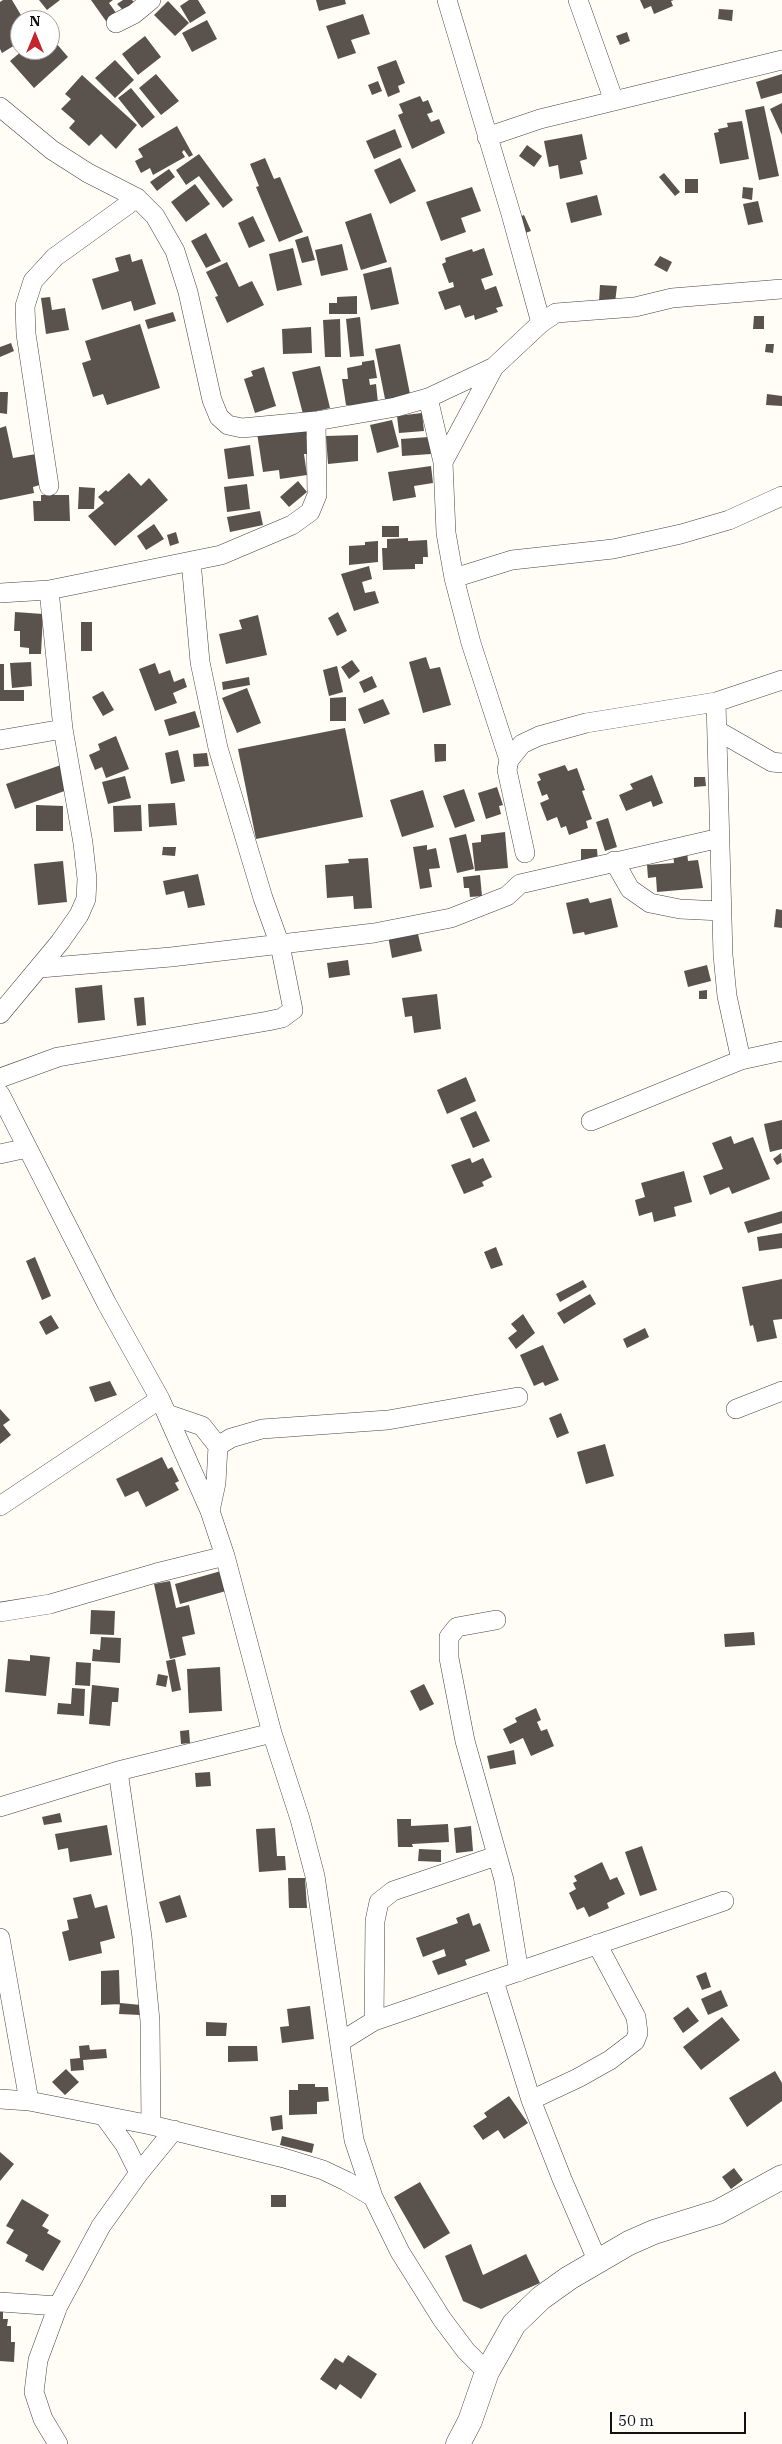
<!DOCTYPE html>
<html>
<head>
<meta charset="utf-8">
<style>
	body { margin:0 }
	#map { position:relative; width:782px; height:2444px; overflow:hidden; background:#fffdf5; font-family:"IBM Plex Serif",serif }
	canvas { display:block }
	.north { position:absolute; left:10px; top:10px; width:50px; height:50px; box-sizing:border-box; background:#fff; border:1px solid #a0a0a0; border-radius:50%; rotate:0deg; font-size:14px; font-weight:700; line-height:20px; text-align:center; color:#111 }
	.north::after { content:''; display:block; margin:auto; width:18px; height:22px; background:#c4262e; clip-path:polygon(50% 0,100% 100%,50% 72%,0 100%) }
	.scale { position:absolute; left:610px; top:2412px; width:136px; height:22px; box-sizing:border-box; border:2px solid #111; border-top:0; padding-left:6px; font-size:15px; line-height:18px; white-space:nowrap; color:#111; -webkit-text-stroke:4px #fff; paint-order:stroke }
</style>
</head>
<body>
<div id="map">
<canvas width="782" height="2444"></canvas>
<div class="north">N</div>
<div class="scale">50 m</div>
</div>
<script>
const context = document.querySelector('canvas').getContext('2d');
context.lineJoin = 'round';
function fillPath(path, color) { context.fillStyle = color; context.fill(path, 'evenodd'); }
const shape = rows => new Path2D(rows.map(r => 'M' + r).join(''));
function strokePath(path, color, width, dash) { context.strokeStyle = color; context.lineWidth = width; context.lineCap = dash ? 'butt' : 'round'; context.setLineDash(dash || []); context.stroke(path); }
fillPath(shape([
	[3,0,12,0,24,20,20,20,20,42,2,53,0,49,0,2],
	[39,0,60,0,47,10],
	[91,0,113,0,109,3,119,17,108,24],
	[123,0,132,0,136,4,126,13,117,4],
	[189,0,198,0,206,13,190,23,180,6],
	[316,0,345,0,346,4,319,11],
	[640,0,674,0,671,1,673,6,654,14,651,6,644,9],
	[168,1,189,23,175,36,154,15],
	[719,9,733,10,732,21,718,19],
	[363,14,370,34,351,40,356,53,338,59,326,26],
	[207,20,217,39,192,52,182,33],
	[627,32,630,41,620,45,616,36],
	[50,36,68,57,34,88,10,61,23,50,50,50],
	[145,36,161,57,138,75,122,54],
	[115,60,134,80,115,98,95,78],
	[396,60,405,83,398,86,400,92,388,97,377,67],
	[156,74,179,101,161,115,139,88],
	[782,74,782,93,761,99,756,82],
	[82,75,137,125,116,149,101,134,89,146,69,128,75,121,61,109,71,99,65,94],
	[378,81,382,91,372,95,368,85],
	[131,88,155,117,142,128,118,98],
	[420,96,423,102,428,100,433,112,427,114,431,122,439,119,445,133,412,149,398,115,403,113,399,104],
	[782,103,782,135,770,109],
	[764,106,779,176,759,180,745,110],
	[742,121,749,159,720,164,714,133,719,132,718,129,728,127,727,123],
	[177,126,193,155,189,157,184,150,182,152,185,157,153,175,150,168,141,173,135,161,143,157,138,149],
	[395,129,402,147,374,159,366,141],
	[582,134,587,159,580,161,583,174,560,179,558,165,549,167,544,141],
	[527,145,542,156,534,167,519,156],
	[199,154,233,200,223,208,199,176,186,185,176,170],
	[265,158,274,179,280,177,303,232,279,242,256,187,259,186,250,164],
	[400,158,416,191,390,204,374,170],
	[169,169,175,177,157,191,150,182],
	[664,173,680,192,675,196,659,177],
	[685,179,698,179,698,193,685,193],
	[195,184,210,204,186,222,171,202],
	[472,187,481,211,461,218,466,232,441,241,426,202],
	[743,187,753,188,752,200,742,198],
	[597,195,602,215,571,223,566,203],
	[758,201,763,222,748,225,743,204],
	[371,213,387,262,361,270,345,222],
	[524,215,531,231,522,234,515,219],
	[253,216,265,241,249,248,238,223],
	[206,233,221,261,206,268,191,241],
	[308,236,315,260,302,263,295,240],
	[342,244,348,270,321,276,315,250],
	[293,248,302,285,277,291,269,254],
	[484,248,493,275,481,279,485,290,496,286,503,306,496,308,498,312,475,320,474,315,465,318,460,305,445,310,438,292,454,287,453,282,449,283,442,264,446,262,445,258,472,249,473,252],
	[130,254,132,262,142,259,156,304,134,311,131,301,102,310,92,279,119,271,115,258],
	[660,256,672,262,667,272,654,265],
	[227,262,239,287,252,281,264,305,227,323,215,297,218,296,206,272],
	[391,267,399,304,371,310,363,274],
	[600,285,617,286,615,303,599,302],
	[357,296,357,314,329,314,329,303,337,303,337,297],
	[50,297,52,310,65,308,69,330,46,334,41,298],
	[173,312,176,321,148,329,145,320],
	[754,316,764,316,764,329,753,329],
	[360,317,364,356,350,357,346,319],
	[340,319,341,357,325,357,323,320],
	[140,324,160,388,107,405,103,394,93,397,82,363,91,360,85,341],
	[311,327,312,353,283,354,282,329],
	[11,343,14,351,0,357,0,347],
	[400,344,411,399,386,404,375,349],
	[766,344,774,344,773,353,765,352],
	[374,360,377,378,369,379,370,385,376,384,378,403,352,407,352,405,346,405,342,379,348,379,347,368,362,365,362,362],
	[320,366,330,408,303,414,292,372],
	[264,367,276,406,255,413,244,379,253,376,251,371],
	[0,392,8,392,7,414,0,413],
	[767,394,782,396,782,406,766,405],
	[422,413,424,431,399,433,397,416],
	[392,420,399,447,377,453,370,425],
	[311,425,313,435,306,436,309,454,304,454,307,475,280,479,279,470,263,472,257,433],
	[6,426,13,458,36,454,43,484,33,487,34,493,0,500,0,428],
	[358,435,358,461,328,464,326,436],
	[429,437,431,454,402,456,401,439],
	[250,445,254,476,228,479,224,449],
	[431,466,433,483,414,486,416,497,393,501,388,472],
	[129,473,141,486,149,478,168,500,115,546,88,516,104,503,98,497,106,490,108,492],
	[298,481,307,492,289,507,280,497],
	[247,484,250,509,227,512,224,487],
	[79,487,95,488,94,509,78,509],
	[41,495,69,495,70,521,34,521,33,501,41,501],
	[260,511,263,525,230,532,227,517],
	[154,524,164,539,146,550,137,536],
	[382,526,399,526,399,537,382,537],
	[176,532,179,543,170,546,167,535],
	[408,538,408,541,427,540,428,557,423,557,423,564,415,564,415,569,383,570,382,548,387,548,387,539],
	[378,541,378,562,349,565,349,546,365,545,365,542],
	[369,566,372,579,362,582,365,593,375,591,379,603,354,611,341,574],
	[15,612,43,614,41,654,29,654,29,648,20,647,20,631,14,631],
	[338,612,347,631,337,636,328,618],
	[258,615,267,655,226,664,219,634,242,629,239,620],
	[81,622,92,622,92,651,81,651],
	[426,657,430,669,440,667,451,705,423,713,409,662],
	[352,660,360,671,349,679,341,667],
	[31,662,32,686,12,688,10,663],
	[155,663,159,674,170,670,174,682,184,678,187,687,173,693,177,703,155,711,139,669],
	[0,664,4,664,4,690,24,690,24,701,0,701],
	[337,666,343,692,329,696,323,670],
	[372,676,377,687,364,693,359,682],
	[249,677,250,685,223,690,222,682],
	[247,688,261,723,237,733,222,698],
	[103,691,114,710,103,716,92,697],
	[346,697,346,721,330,721,330,698],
	[383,699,390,714,364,724,358,709],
	[195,711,200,727,169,736,164,720],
	[345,728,363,817,256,839,238,749],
	[116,736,129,769,106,778,102,767,95,770,89,755,100,750,98,744],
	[434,744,446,744,446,761,435,762],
	[178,750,185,781,171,784,165,753],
	[207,753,209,766,194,767,193,754],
	[61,765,70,789,15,809,6,784],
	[565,765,568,771,577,768,585,790,582,791,592,819,586,821,588,828,569,835,566,826,561,828,557,817,547,821,540,803,549,799,547,794,542,796,537,782,541,780,538,774],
	[652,775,663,803,653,807,651,801,626,811,619,795,633,789,630,784],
	[125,776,131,798,108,804,102,782],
	[694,777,705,777,706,786,694,787],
	[497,787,503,805,499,806,501,814,486,819,478,793],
	[464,789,475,821,455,828,443,796],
	[423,790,434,827,402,837,390,800],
	[175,803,177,825,149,827,148,804],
	[36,805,63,806,63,831,36,831],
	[141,805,142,831,114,832,113,806],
	[608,818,617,847,605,851,596,822],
	[505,832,508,868,475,871,472,843,481,842,481,835],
	[466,834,474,869,457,873,449,838],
	[427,845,427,850,436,848,440,868,429,869,432,887,420,889,413,847],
	[163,847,176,847,175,856,162,855],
	[581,849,597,849,598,862,581,862],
	[687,852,688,861,698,860,703,888,657,892,656,877,648,878,647,865,674,863,673,853],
	[368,858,372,908,354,909,353,896,327,898,325,865,349,863,348,859],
	[63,861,67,902,38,905,34,864],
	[198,874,205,905,188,908,184,891,166,895,163,881],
	[480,875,482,896,470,897,469,888,464,888,463,877],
	[588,898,590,903,611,898,618,927,585,935,584,932,573,934,566,903],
	[776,909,782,910,782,928,774,927],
	[417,930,422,951,392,958,388,936],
	[348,960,350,975,329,978,327,963],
	[707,965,711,981,688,987,684,971],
	[102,985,105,1020,78,1023,75,988],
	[707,990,707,999,699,999,699,991],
	[437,994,441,1029,414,1033,412,1016,405,1017,402,998],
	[144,997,146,1025,137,1026,134,998],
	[466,1077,476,1101,447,1114,437,1090],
	[476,1111,490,1141,473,1148,460,1118],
	[782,1120,782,1149,770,1152,764,1124],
	[731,1136,734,1144,753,1137,770,1179,732,1194,729,1187,710,1195,703,1176,723,1169,712,1143],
	[781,1153,782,1162,777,1165,773,1159],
	[470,1158,472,1163,483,1158,492,1177,482,1182,484,1186,464,1194,451,1165],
	[684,1171,692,1202,674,1207,676,1216,654,1222,652,1212,639,1216,635,1200,645,1197,641,1183],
	[782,1211,782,1223,748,1233,744,1222],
	[782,1233,782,1248,759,1251,757,1237],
	[496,1247,503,1265,491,1269,484,1252],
	[35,1257,51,1296,42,1300,26,1261],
	[782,1279,782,1319,773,1320,777,1338,757,1342,753,1325,750,1326,742,1287],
	[583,1280,587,1287,560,1302,556,1294],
	[590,1294,596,1304,564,1324,557,1313],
	[523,1314,535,1333,516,1349,508,1338,517,1331,511,1324],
	[51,1315,59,1328,46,1335,39,1322],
	[645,1328,649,1337,627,1348,623,1339],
	[543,1345,559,1380,545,1386,543,1382,534,1386,520,1355],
	[110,1381,117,1395,95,1402,89,1387],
	[0,1409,10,1420,3,1425,11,1435,0,1444],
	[561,1413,569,1433,557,1438,549,1418],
	[605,1444,614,1476,586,1484,577,1452],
	[162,1457,168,1469,172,1467,179,1481,175,1483,179,1490,146,1507,138,1491,125,1497,116,1479],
	[221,1571,226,1591,180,1604,175,1584],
	[170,1581,176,1608,189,1605,195,1634,182,1637,186,1655,170,1659,154,1584],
	[91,1610,115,1611,114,1635,90,1634],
	[754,1632,755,1645,725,1647,724,1634],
	[101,1637,121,1638,120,1663,92,1661,93,1649,100,1650],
	[30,1655,50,1657,46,1696,5,1692,8,1659,30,1661],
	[175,1659,181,1690,172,1692,166,1661],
	[76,1662,91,1663,90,1686,75,1685],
	[220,1667,222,1711,189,1713,187,1669],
	[158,1674,168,1676,166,1687,156,1685],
	[424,1684,434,1704,420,1711,410,1691],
	[92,1685,119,1688,118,1702,112,1702,110,1726,89,1724],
	[72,1688,85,1689,84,1716,57,1714,58,1703,71,1704],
	[536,1708,541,1720,537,1722,541,1731,547,1729,554,1746,531,1756,523,1738,510,1744,503,1729,517,1722,515,1718],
	[189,1730,190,1743,181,1744,180,1731],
	[514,1750,516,1764,490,1769,487,1756],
	[210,1772,211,1786,196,1787,195,1773],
	[60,1813,62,1822,44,1825,42,1817],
	[397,1819,411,1819,411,1826,448,1824,449,1842,412,1844,413,1847,398,1847],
	[107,1825,112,1855,70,1862,68,1848,58,1850,55,1834],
	[471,1826,473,1851,456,1853,454,1828],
	[275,1828,277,1856,285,1856,286,1870,259,1872,256,1829],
	[642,1846,657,1890,640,1896,625,1852],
	[419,1849,441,1850,441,1862,418,1861],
	[602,1862,610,1880,617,1877,625,1894,607,1903,609,1908,589,1917,584,1907,577,1910,569,1893,576,1889,573,1883,577,1881,574,1876],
	[288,1878,305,1878,307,1908,289,1908],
	[91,1894,95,1908,107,1905,115,1938,100,1942,102,1953,69,1961,62,1932,69,1930,67,1920,78,1918,73,1898],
	[180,1895,187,1917,166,1923,159,1902],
	[469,1913,473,1926,480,1923,490,1951,465,1960,467,1965,438,1975,432,1961,446,1956,444,1949,423,1957,416,1938,458,1923,456,1918],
	[119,1970,120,2004,101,2005,101,1971],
	[706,1972,711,1987,702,1990,696,1976],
	[721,1990,728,2006,708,2015,701,1999],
	[120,2003,141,2005,140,2015,119,2014],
	[310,2006,314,2039,282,2043,280,2027,289,2026,287,2009],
	[688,2007,699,2021,683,2033,673,2018],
	[722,2017,740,2040,701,2070,683,2047],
	[206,2022,227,2023,226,2036,206,2036],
	[89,2045,90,2050,106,2049,107,2058,83,2060,84,2070,71,2071,70,2059,80,2058,79,2046],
	[228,2046,257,2046,258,2061,228,2062],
	[66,2069,79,2082,65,2095,52,2082],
	[775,2071,782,2083,782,2101,747,2127,729,2098],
	[298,2084,315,2084,315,2087,328,2087,329,2101,317,2102,317,2114,289,2115,289,2090,298,2090],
	[509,2096,528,2123,504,2139,498,2130,483,2140,473,2126,487,2117,484,2113],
	[282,2115,283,2129,272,2131,270,2117],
	[282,2136,314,2144,312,2153,280,2145],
	[0,2152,14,2164,0,2181],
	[734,2168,743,2180,731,2189,722,2177],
	[420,2182,450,2233,424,2249,394,2197],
	[271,2195,286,2195,286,2207,271,2207],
	[22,2199,49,2215,42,2226,49,2230,47,2233,61,2241,43,2271,25,2261,28,2255,6,2243,14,2230,6,2226],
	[471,2244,483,2275,526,2254,540,2283,481,2309,463,2301,445,2256],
	[0,2308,3,2308,3,2319,8,2319,7,2326,11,2326,11,2342,15,2342,14,2362,0,2361],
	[348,2355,377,2374,361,2399,340,2384,336,2390,320,2379,335,2358,343,2363]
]), '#5a524d');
const minor = shape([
	[447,0,511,214,541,323],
	[578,0,614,101],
	[116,23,134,14,151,0],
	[0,107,52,150,88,173,137,198,155,216,175,251,188,292,212,400,219,417,228,425,242,428,316,421,396,407,428,398,494,367,541,323,556,313,635,307,672,298,782,289],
	[487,137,540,119,782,60],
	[428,398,443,462,446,533,454,578,471,643,509,760],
	[443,462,494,367],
	[49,486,26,334,25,306,33,281,55,257,137,198],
	[454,578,512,560,613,549,681,534,729,520,782,496],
	[0,593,49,590,221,555,292,525,310,512,317,495,316,421],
	[716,702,723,955,727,996,741,1060],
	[718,731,772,762,782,763],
	[0,740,63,729],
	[525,853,507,770,509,760,522,744,539,736,586,723,716,702,782,680],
	[614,861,630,889,650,903,680,909,721,911],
	[40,968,171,957,374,933,451,918,507,896,520,884,720,838],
	[0,1014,60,942,79,915,86,899,87,879,83,843,63,729,49,590],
	[0,1078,58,1057,268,1021,282,1018,293,1010,280,945,263,898,218,748,200,662,191,561],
	[0,1094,107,1304,160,1399,210,1511,225,1556,272,1733,300,1819,315,1876,354,2140,373,2197,400,2252,442,2319,466,2351,487,2372],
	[591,1121,741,1060,782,1051],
	[0,1154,27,1148],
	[736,1409,782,1391],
	[167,1414,202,1426,218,1446,216,1483,210,1511],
	[218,1446,231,1438,262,1429,388,1420,518,1397],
	[0,1506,160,1399],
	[0,1612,50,1604,156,1573,225,1556],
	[496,1620,457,1627,449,1637,449,1658,465,1741,504,1880,519,1972],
	[118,1771,142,1937,150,2021,151,2125],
	[0,1807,118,1771,272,1733],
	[0,1938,29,2101],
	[494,1981,531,2100,562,2179,598,2262],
	[374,2021,375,1921,379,1902,393,1891,496,1856],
	[340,2042,374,2021,724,1901],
	[0,2099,29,2101,151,2125,284,2158,323,2170,346,2181,373,2197],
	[531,2100,578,2078,610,2060,635,2041,638,2033,636,2017,597,1944],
	[104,2116,125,2145,139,2173],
	[0,2302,58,2306],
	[58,2444,43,2419,34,2392,38,2360,58,2306,101,2226,139,2173,174,2130]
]);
const tertiary = shape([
	[458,2444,470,2421,487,2372,514,2324,541,2298,569,2278,629,2243,654,2232,718,2212,782,2177]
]);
strokePath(minor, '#444', 20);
strokePath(tertiary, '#444', 25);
strokePath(minor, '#fff', 19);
strokePath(tertiary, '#fff', 24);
</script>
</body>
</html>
